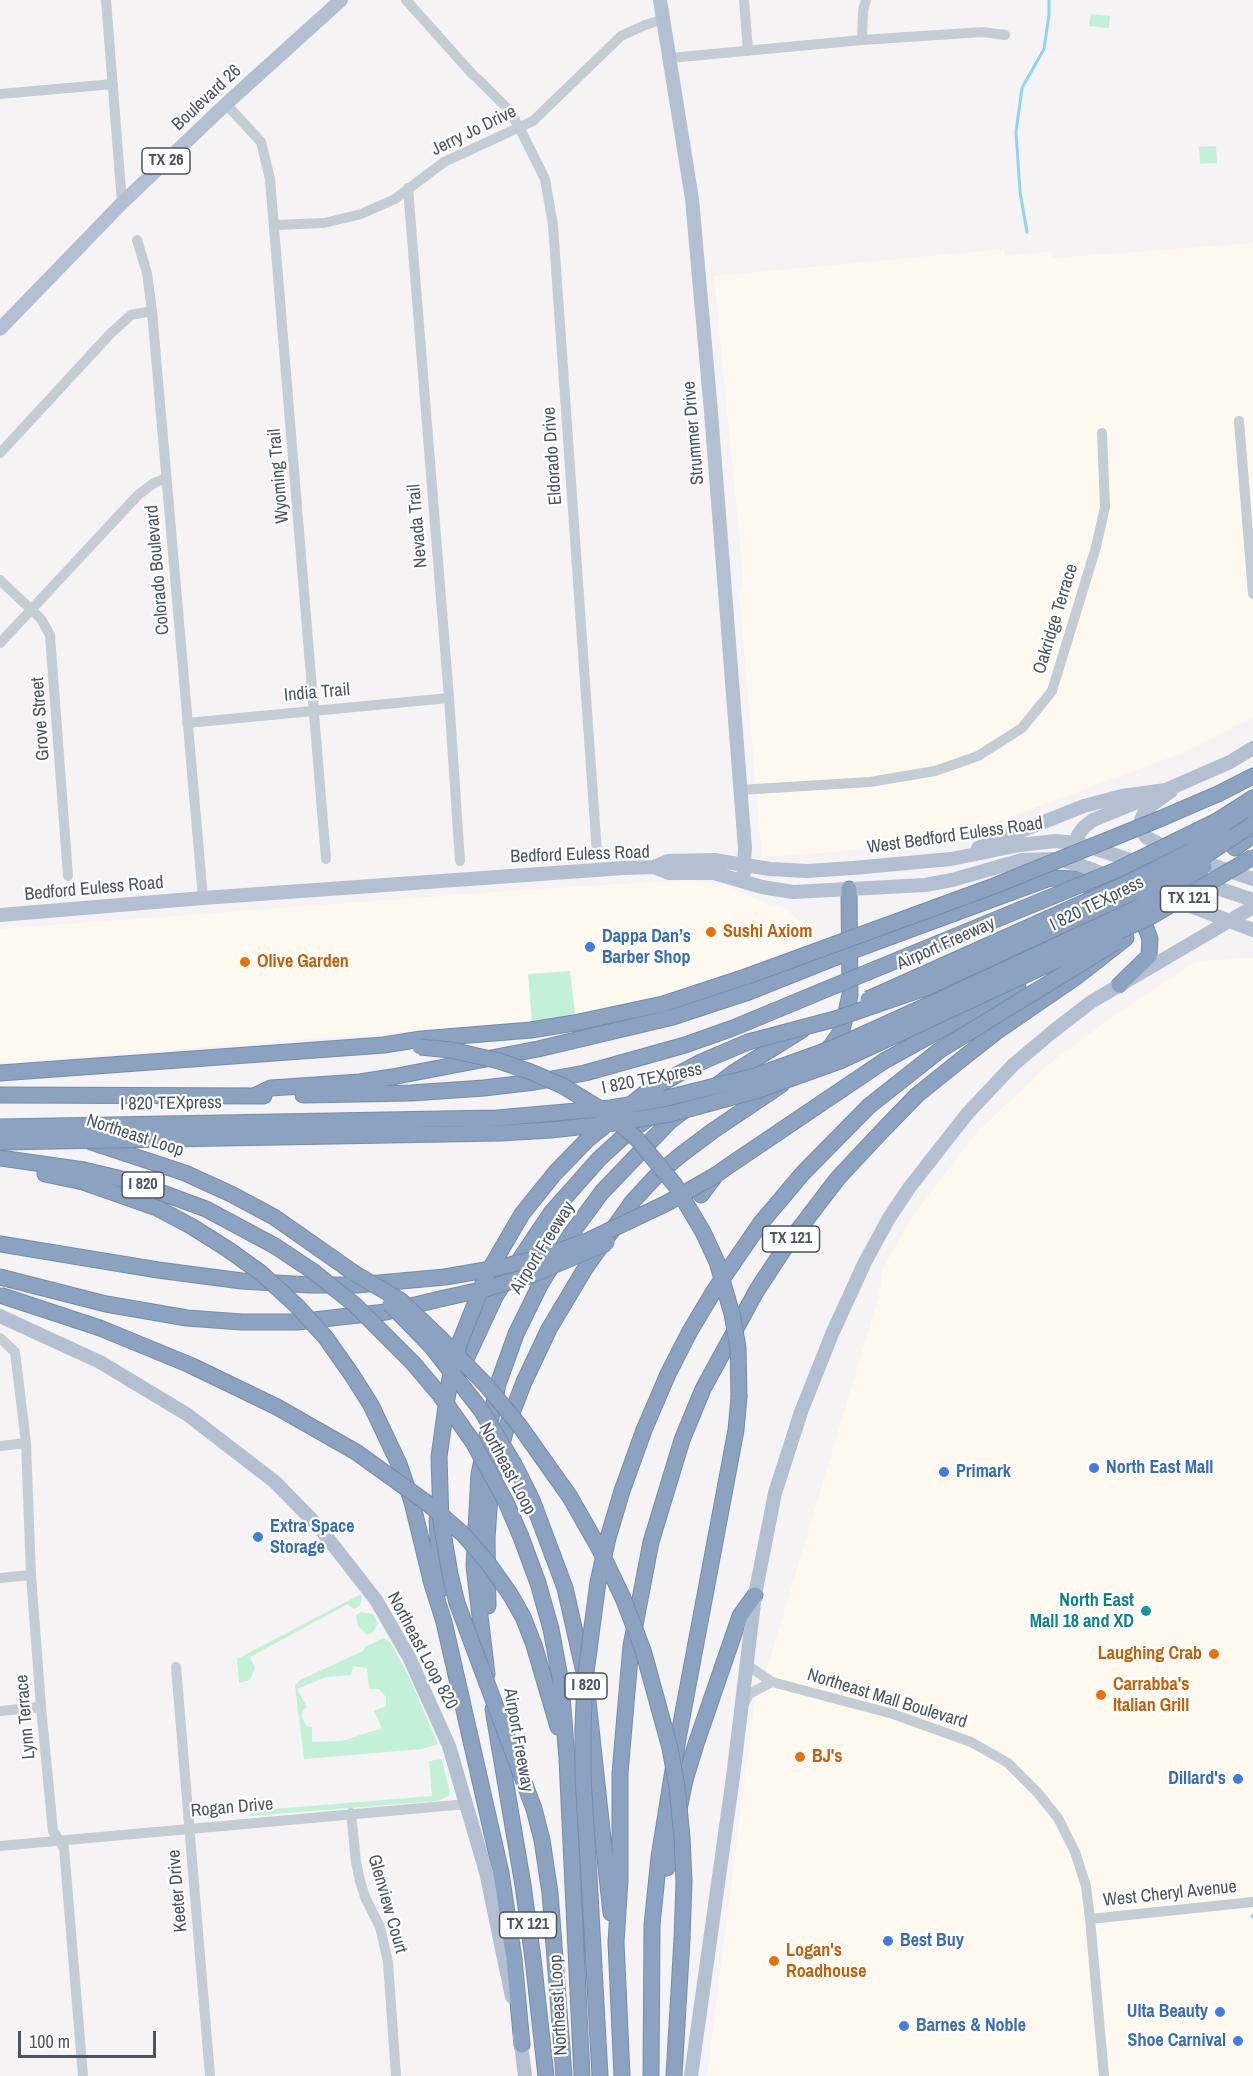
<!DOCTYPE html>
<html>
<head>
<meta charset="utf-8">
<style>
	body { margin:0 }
	#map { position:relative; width:1253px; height:2076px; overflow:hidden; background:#f5f3f3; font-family:"Archivo Narrow",sans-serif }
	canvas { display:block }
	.scale { position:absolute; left:18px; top:2031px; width:138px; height:27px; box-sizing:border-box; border:3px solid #4a5561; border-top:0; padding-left:8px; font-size:18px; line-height:21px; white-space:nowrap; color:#4a5561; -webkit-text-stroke:4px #fff; paint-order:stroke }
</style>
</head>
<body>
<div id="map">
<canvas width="1253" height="2076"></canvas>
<div class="scale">100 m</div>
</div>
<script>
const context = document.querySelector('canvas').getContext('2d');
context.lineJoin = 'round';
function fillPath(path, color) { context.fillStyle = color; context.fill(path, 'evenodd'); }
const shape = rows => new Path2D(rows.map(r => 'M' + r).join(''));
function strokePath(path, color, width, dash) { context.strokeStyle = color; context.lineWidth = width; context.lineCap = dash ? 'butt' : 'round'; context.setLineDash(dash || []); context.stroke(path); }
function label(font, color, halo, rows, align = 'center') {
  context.font = font + ' "Archivo Narrow",sans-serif'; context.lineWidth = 4.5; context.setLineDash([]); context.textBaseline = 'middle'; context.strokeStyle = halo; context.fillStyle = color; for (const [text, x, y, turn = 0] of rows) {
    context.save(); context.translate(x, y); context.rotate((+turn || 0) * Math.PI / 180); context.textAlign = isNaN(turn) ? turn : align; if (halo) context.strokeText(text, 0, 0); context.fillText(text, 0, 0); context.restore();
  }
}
fillPath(shape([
	[1253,243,1253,717,1180,754,988,825,924,840,835,852,762,857,739,594,742,586,742,565,714,276,1004,249,1005,256,1052,251,1053,258],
	[690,880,728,886,773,907,778,904,805,924,809,943,701,985,634,1003,575,1014,570,971,528,975,532,1022,0,1063,0,929,521,890],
	[1253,958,1253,2076,707,2076,754,1706,768,1665,879,1295,883,1268,912,1217,978,1131,1051,1062,1121,1011,1197,961]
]), '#fdf9ee');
fillPath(shape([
	[1091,14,1110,16,1109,28,1089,26],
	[1216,146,1217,163,1200,164,1199,147],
	[570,971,575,1014,532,1022,528,974],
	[361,1594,362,1597,360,1605,356,1608,353,1609,348,1604,250,1657,255,1668,250,1680,239,1683,237,1659],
	[361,1612,373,1614,375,1617,378,1624,372,1633,367,1635,358,1626,356,1615],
	[383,1638,390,1642,408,1675,438,1744,422,1749,304,1759,295,1685,300,1680,363,1651,365,1647],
	[353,1666,367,1668,369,1689,379,1689,386,1697,386,1706,374,1711,382,1728,342,1741,312,1742,312,1727,306,1726,302,1717,303,1710,307,1707,297,1689,326,1677,351,1675],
	[442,1759,450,1795,438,1801,250,1816,250,1811,432,1796,429,1761]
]), '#c2f1d7');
strokePath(shape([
	[1027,232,1020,192,1016,132,1022,88,1044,49,1049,15,1049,0],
	[1252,1916,1253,1917]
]), '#90d5ee', 3);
const highway = shape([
	[1220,793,1253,776],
	[1217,821,1253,798],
	[1222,831,1253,810],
	[1235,848,1253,835],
	[1119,985,1149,956,1150,939,1144,923,1130,914],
	[824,1053,831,1046,842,1030,850,995,849,889],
	[0,1073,384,1045,421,1039,531,1030,574,1023,663,1004,748,976],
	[0,1095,264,1096],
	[303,1095,411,1093,484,1088,535,1082,585,1073,685,1045,733,1028,827,989],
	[254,1096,271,1088,360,1082,392,1077,538,1049,673,1017,746,993,849,952,1050,878,1077,879,1110,901],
	[91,1142,185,1173,231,1194,274,1217,354,1273],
	[0,1158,84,1170,130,1181,206,1209,275,1246],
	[45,1174,83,1182,157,1208,191,1226,229,1250],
	[701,1195,716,1175,727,1167,884,1061,1018,987],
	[0,1244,158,1270,242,1281,310,1285,357,1285,445,1277],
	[0,1277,106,1304,187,1318,242,1322,297,1322,340,1317,386,1312,440,1299],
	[460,1372,496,1295,551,1213,599,1159,623,1137,680,1095],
	[352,1375,371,1405,399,1464,412,1502,432,1584,444,1622,501,1873,514,1959,522,2045],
	[532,1500,565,1588,584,1672],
	[437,1520,441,1589],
	[521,1537,538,1583,551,1629,561,1683,567,1759,582,2076],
	[510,1594,523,1617,534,1645,558,1727],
	[488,1606,487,1538,490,1495,497,1460,507,1426,524,1382,549,1329,586,1267,633,1201,658,1174,682,1154,714,1130,781,1085],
	[487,1674,474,1566,479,1474,498,1384,516,1334,540,1285,571,1234,602,1192,669,1122,733,1073,802,1030],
	[588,1701,611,1913],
	[493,1709,523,1885,533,1959,546,2076],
	[534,1809,542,1840,550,1893,564,2076],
	[667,1868,685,1780,696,1744,740,1616,755,1595],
	[589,1876,600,2076],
	[622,2076,616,1942,620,1880,620,1773,631,1646,651,1542,682,1440,703,1389,757,1290,786,1246,838,1178,882,1131,917,1095,958,1062,996,1032,1076,977,1126,938],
	[651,2076,652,1925,659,1857,678,1739,736,1430,739,1397],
	[674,2076,682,1939]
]);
strokePath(highway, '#768dad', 17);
strokePath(shape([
	[106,0,122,203],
	[406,0,474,76],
	[744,0,748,51],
	[862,40,863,11,866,0],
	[670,58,862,40,983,32,1005,35],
	[478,79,509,110,519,127,545,179,553,225,597,853],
	[0,94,113,84],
	[226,104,261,142,270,179,326,859],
	[408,188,449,698,460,861],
	[275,225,324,223,361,214,395,199,444,162,533,121,621,36,645,25,664,19],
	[137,240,147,273,152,311,203,898],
	[1239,421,1253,594],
	[0,453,111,333,131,315,152,311],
	[0,580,41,619,50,635,68,876],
	[0,643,138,495,154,483,166,478],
	[187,723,449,698],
	[739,790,870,782,935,771,978,756,1022,728,1052,691,1096,547,1105,507,1102,433],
	[0,1338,15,1352,26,1443,31,1575,41,1707,53,1831,64,1848,83,2076],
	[0,1446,26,1443],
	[0,1578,31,1575],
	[747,1665,772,1682,893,1714,971,1742,1008,1763,1037,1792,1058,1818,1075,1852,1086,1886,1090,1919,1104,2076],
	[176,1667,210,2076],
	[743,1706,749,1694,772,1682],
	[0,1711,41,1707],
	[351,1813,356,1862,360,1881,365,1897,380,1927,388,1962,396,2076],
	[0,1846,467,1804],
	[1090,1919,1253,1902]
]), '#c4ccd4', 10);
strokePath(shape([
	[660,0,692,199,711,412,745,848,743,880],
	[0,329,122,203,226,104,341,0],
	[978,848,1084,806,1122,796,1166,790,1230,762,1253,748],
	[1077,850,1078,835,1084,827,1093,820,1147,798],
	[1170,850,1146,837,1141,830,1141,820,1146,809,1171,791],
	[1194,859,1253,879],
	[654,867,668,861,714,860,770,869,807,871,853,868,951,859,1020,845,1055,841,1077,843,1143,864],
	[1178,875,1253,900],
	[1151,891,1253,930],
	[0,915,203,898,624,868,654,867,669,873,714,873,762,887,793,892,925,885,952,880,1022,860,1053,859,1077,864,1133,885],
	[0,1316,100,1362,188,1415,275,1482,319,1527,376,1600,409,1657,449,1746,486,1872,512,1997],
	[520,2036,525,2076],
	[691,2076,733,1777,755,1595,775,1493,801,1412,832,1334,865,1262,889,1218,909,1188,967,1114,1013,1065,1051,1033,1091,1002,1253,907]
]), '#b3c0d1', 14);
strokePath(highway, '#8ba2c1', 15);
const highwayBridge = shape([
	[748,976,994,886,1162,818,1220,793],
	[827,989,1119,869,1217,821],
	[868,999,1132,881,1189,852,1222,831],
	[420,1047,451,1050,499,1061,531,1072,563,1086,610,1115,638,1140,675,1185,703,1232,717,1262,732,1314,738,1347,739,1397],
	[0,1127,497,1118,611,1108,663,1099,755,1076,833,1048,950,995,1137,908,1204,867],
	[0,1142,500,1133,551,1130,614,1123,670,1114,759,1090,840,1061,1152,916,1253,857],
	[275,1246,314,1272,355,1305,413,1363,440,1395,473,1442,506,1502,521,1537],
	[229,1250,261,1273,297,1306,326,1338,352,1375],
	[354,1273,400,1300,439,1337,486,1385,519,1425,570,1497,599,1548,623,1598,643,1650,670,1748,677,1787,682,1837,684,1882,682,1939],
	[445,1277,497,1268,538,1258,587,1241,667,1203,716,1175],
	[0,1295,100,1328,190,1365,277,1407,356,1452,427,1503,463,1534,488,1563,510,1594],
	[440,1299,485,1289,529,1276,607,1243],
	[390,1304,431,1346,481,1410,514,1464,532,1500],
	[534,1809,457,1603,450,1574,441,1521,439,1457,450,1378,460,1342,487,1274,522,1214,555,1173,588,1139,649,1090,701,1062,748,1042,835,1019,928,987,1162,879,1200,859,1253,824],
	[589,1876,583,1778,583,1727,585,1680,598,1582,608,1538,622,1491,644,1430,668,1374,690,1331,714,1291,760,1224,803,1173,869,1106,940,1050,1116,942]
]);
strokePath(highwayBridge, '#768dad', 17, []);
strokePath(highwayBridge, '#8ba2c1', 15);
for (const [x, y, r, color] of [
	[711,932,6,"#e8710a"],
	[590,947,6,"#3f7fe0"],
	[245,962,6,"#e8710a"],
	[1094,1468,6,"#3f7fe0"],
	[944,1472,6,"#3f7fe0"],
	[258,1537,6,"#3f7fe0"],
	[1146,1611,6,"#0f9aa8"],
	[1214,1654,6,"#e8710a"],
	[1101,1695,6,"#e8710a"],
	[800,1757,6,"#e8710a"],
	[1238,1779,6,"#3f7fe0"],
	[888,1941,6,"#3f7fe0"],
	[774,1961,6,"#e8710a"],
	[1220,2012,6,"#3f7fe0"],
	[904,2026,6,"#3f7fe0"],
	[1238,2041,6,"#3f7fe0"]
]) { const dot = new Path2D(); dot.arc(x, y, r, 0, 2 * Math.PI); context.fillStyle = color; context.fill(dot); strokePath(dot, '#fff', 2); }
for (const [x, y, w] of [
	[166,161,48],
	[1189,899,57],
	[143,1185,42],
	[791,1239,57],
	[586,1686,42],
	[528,1925,57]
]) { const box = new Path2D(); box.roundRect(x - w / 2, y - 13, w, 26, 4.5); context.fillStyle = '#fff'; context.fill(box); strokePath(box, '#4a5561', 1.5); }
label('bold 16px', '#4a5561', null, [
	["TX 26",166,161],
	["TX 121",1189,899],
	["I 820",143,1185],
	["TX 121",791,1239],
	["I 820",586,1686],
	["TX 121",528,1925]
]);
label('18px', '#4a5561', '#fff', [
	["Boulevard 26",207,98,-43],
	["Jerry Jo Drive",474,131,-26],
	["Strummer Drive",694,433,-95],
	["Eldorado Drive",553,456,-94],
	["Wyoming Trail",279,476,-95],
	["Nevada Trail",418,526,-95],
	["Colorado Boulevard",158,570,-95],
	["Oakridge Terrace",1056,619,-73],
	["India Trail",317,693,-5],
	["Grove Street",41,719,-94],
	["West Bedford Euless Road",955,836,-8],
	["Bedford Euless Road",580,855,-2],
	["Bedford Euless Road",94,889,-5],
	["I 820 TEXpress",1097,904,-26],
	["Airport Freeway",946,944,-24],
	["I 820 TEXpress",652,1079,-11],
	["I 820 TEXpress",171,1104,-1],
	["Northeast Loop",135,1136,18],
	["Airport Freeway",543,1248,-58],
	["Northeast Loop",507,1469,62],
	["Northeast Loop 820",422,1651,62],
	["Northeast Mall Boulevard",887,1699,17],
	["Lynn Terrace",26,1717,-95],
	["Airport Freeway",518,1740,80],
	["Rogan Drive",232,1808,-5],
	["Keeter Drive",178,1891,-95],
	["West Cheryl Avenue",1170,1894,-6],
	["Glenview Court",387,1904,74],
	["Northeast Loop",559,2005,-93]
]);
label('bold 18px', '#c56008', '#fff', [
	["Sushi Axiom",723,932],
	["Olive Garden",257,962],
	["Laughing Crab",1202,1654,"right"],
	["Carrabba's",1113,1685],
	["Italian Grill",1113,1706],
	["BJ's",812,1757],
	["Logan's",786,1951],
	["Roadhouse",786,1972]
], 'left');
label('bold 18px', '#366cbe', '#fff', [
	["Dappa Dan’s",602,937],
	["Barber Shop",602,958],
	["North East Mall",1106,1468],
	["Primark",956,1472],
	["Extra Space",270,1527],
	["Storage",270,1548],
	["Dillard's",1226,1779,"right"],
	["Best Buy",900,1941],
	["Ulta Beauty",1208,2012,"right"],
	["Barnes & Noble",916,2026],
	["Shoe Carnival",1226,2041,"right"]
], 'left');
label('bold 18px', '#0d838f', '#fff', [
	["North East",1134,1601],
	["Mall 18 and XD",1134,1622]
], 'right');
</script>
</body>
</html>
